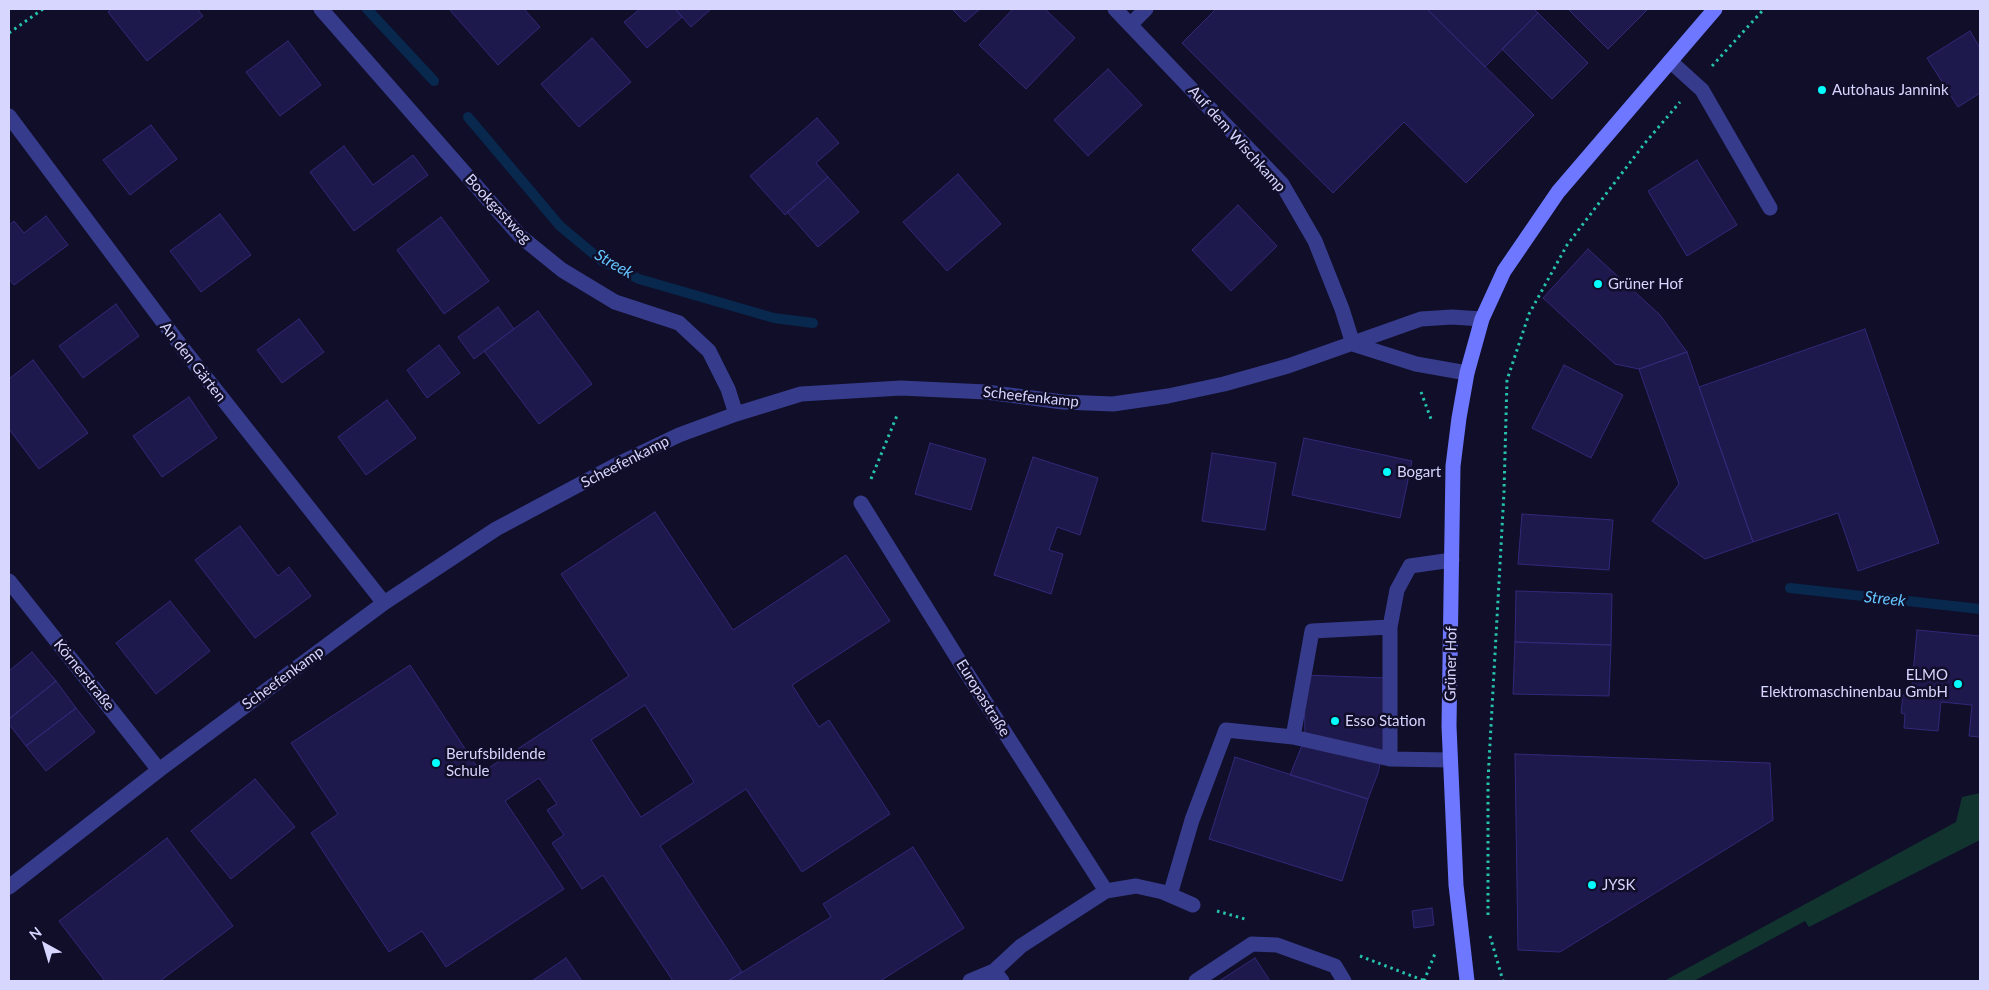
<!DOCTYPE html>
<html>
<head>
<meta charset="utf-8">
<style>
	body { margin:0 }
	#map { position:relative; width:1989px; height:990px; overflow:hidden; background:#100e29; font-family:Lato,sans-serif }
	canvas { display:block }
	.frame { position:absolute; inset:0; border:10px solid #d7d6ff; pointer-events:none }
	.north { position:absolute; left:20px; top:920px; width:50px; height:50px; -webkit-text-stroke:4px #100e29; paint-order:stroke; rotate:321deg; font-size:14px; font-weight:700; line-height:20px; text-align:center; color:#d7d6ff }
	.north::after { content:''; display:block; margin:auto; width:18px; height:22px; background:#d7d6ff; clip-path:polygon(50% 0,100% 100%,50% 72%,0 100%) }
</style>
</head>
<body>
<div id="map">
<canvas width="1989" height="990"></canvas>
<div class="frame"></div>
<div class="north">N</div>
</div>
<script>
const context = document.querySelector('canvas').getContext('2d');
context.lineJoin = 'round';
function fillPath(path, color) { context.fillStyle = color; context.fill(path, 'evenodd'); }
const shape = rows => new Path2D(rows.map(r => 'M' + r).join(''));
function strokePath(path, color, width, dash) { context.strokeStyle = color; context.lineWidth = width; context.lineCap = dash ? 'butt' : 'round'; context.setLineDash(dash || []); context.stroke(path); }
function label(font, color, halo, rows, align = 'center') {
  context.font = font + ' Lato,sans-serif'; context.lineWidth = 5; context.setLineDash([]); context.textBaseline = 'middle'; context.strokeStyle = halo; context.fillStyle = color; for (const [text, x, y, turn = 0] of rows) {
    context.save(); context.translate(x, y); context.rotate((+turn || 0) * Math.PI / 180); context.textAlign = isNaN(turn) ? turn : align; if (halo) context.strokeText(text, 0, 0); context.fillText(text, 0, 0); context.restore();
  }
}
fillPath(shape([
	[1980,793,1980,840,1809,927,1805,921,1694,981,1664,981,1956,822,1962,797]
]), '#11342f');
strokePath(shape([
	[367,9,434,81],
	[468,117,560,226,602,261,639,279,774,318,813,323],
	[1790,588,1980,609]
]), '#08284e', 10);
const building = shape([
	[112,9,197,9,203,16,147,61,108,12,112,9],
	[449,9,524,9,540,27,498,65,449,9],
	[640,9,675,9,682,17,647,48,624,22,640,9],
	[675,9,711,9,691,27,675,9],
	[952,9,980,9,965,22,952,9],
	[1013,9,1045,9,1075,38,1026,89,979,45,1013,9],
	[1216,9,1427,9,1534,115,1466,183,1404,122,1333,193,1182,43,1216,9],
	[1427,9,1534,9,1538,13,1485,67,1427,9],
	[1568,9,1646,9,1647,10,1608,49,1568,9],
	[1538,13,1588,63,1552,99,1502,49,1538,13],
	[1970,31,1980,48,1980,93,1958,107,1927,58,1970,31],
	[592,38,631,82,579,127,541,84,592,38],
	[288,41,321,85,280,116,246,72,288,41],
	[1108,69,1142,105,1088,156,1054,120,1108,69],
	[817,118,839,143,816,163,828,177,785,215,750,176,817,118],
	[151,125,177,159,130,195,103,160,151,125],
	[344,146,373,185,413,155,428,175,354,231,310,172,344,146],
	[1697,160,1737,225,1687,256,1648,191,1697,160],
	[958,174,1001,224,947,271,903,222,958,174],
	[828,177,859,212,818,247,787,212,828,177],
	[1238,205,1277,246,1231,291,1192,250,1238,205],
	[220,214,251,255,201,292,170,251,220,214],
	[46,216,68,245,14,285,9,279,9,225,14,221,24,233,46,216],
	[441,217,489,281,444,314,397,250,441,217],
	[1588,249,1660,315,1687,352,1639,369,1615,364,1543,298,1588,249],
	[116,304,139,336,83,378,59,346,116,304],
	[498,307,514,329,474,359,458,337,498,307],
	[538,311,592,384,539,424,484,351,538,311],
	[299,319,324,352,282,383,257,350,299,319],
	[1865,329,1939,543,1858,571,1838,513,1753,542,1699,387,1865,329],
	[439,345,460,373,427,398,407,370,439,345],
	[1687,352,1753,542,1705,559,1652,521,1679,484,1639,369,1687,352],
	[33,360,88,433,39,469,9,429,9,379,33,360],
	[1564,365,1623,395,1591,458,1532,428,1564,365],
	[189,397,217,438,162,477,133,436,189,397],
	[387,400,416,438,366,475,338,437,387,400],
	[1304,438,1412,461,1400,518,1292,495,1304,438],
	[930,443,986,459,971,510,915,494,930,443],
	[1212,453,1276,463,1265,530,1202,521,1212,453],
	[1033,457,1098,478,1080,535,1057,527,1049,550,1063,554,1051,594,994,575,1033,457],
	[655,512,733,630,846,555,890,621,792,685,819,727,829,720,890,814,802,872,746,789,660,846,742,972,728,981,673,981,603,875,582,889,552,843,564,835,547,810,557,804,539,778,505,801,564,889,446,967,422,931,389,952,311,833,338,814,291,743,410,665,481,773,629,676,561,574,655,512],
	[645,705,694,782,641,817,591,740,645,705],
	[1522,514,1613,520,1609,570,1518,564,1522,514],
	[240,526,278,576,289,567,311,596,255,638,195,560,240,526],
	[1516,591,1612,594,1611,645,1515,642,1516,591],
	[170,601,210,651,156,694,116,643,170,601],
	[1917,630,1980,636,1980,737,1969,736,1972,705,1941,702,1938,731,1904,728,1905,714,1901,713,1903,695,1911,695,1917,630],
	[1515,642,1611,645,1609,696,1513,694,1515,642],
	[32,652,56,681,9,719,9,671,32,652],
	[1304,675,1386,678,1384,746,1378,773,1368,799,1290,775,1305,738,1304,675],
	[56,681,76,708,26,746,9,724,9,719,56,681],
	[76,708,95,732,46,771,26,746,76,708],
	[1515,754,1770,763,1773,820,1560,952,1518,950,1515,754],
	[1235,757,1368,799,1342,881,1209,839,1235,757],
	[255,779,295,827,231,879,191,831,255,779],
	[167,838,233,926,160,981,105,981,59,921,167,838],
	[913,847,964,928,880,981,728,981,831,917,823,904,913,847],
	[1432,908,1434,925,1414,928,1412,911,1432,908],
	[566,958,582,981,532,981,566,958],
	[1255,958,1270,981,1219,981,1255,958]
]);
fillPath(building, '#1e194c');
strokePath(building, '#312979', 1);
strokePath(shape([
	[9,33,43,9],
	[1712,66,1764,9],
	[1421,392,1431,419],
	[871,479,898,413],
	[1217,911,1245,919],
	[1488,915,1488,780,1504,492,1507,380,1529,314,1567,245,1645,143,1680,102],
	[1490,936,1503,981],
	[1360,956,1425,981],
	[1424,981,1436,951]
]), '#26c3ab', 3, [2.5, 4]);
strokePath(shape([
	[1670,61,1702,90,1770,208],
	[1293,737,1390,759],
	[1450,760,1390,759,1390,627,1397,590,1410,566,1452,560],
	[1170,895,1192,820,1226,730,1293,737,1312,631,1390,627],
	[1196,981,1252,944,1277,945,1335,966,1344,981]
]), '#363b8c', 15);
strokePath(shape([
	[321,9,520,236,562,270,615,302,679,323,709,351,728,389,736,414],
	[1115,9,1282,184,1315,241,1342,309,1353,344],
	[1130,25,1146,9],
	[9,116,184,350,384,603],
	[1353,344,1416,364,1467,373],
	[861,503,963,667,1106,891],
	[9,581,159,770],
	[9,887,159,770,384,603,496,529,614,466,679,435,736,414,801,394,901,388,986,392,1063,402,1113,404,1168,396,1224,384,1288,366,1421,319,1452,317,1482,319],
	[994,971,1021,946,1106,891,1136,886,1163,892,1193,905],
	[970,981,994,971,1002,981]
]), '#363b8c', 15);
strokePath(shape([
	[1467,981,1456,885,1449,726,1453,466,1459,418,1467,373,1482,319,1504,271,1558,192,1715,9]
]), '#6d77ff', 15);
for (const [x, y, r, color] of [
	[1822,90,5,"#02feff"],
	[1598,284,5,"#02feff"],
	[1387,472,5,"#02feff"],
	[1958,684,5,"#02feff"],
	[1335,721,5,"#02feff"],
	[436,763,5,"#02feff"],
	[1592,885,5,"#02feff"]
]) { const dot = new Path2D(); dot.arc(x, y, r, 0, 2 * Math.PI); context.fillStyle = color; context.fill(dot); strokePath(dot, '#100e29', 2); }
label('15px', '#d7d6ff', '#100e29', [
	["Autohaus Jannink",1832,90],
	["Grüner Hof",1608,284],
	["Bogart",1397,472],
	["ELMO",1948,675,"right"],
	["Elektromaschinenbau GmbH",1948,692,"right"],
	["Esso Station",1345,721],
	["Berufsbildende",446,754],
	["Schule",446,771],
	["JYSK",1602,885]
], 'left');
label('15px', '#d7d6ff', '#100e29', [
	["Auf dem Wischkamp",1237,139,48],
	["Bookgastweg",498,209,47],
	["An den Gärten",193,362,52],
	["Scheefenkamp",1031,397,6],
	["Scheefenkamp",625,462,-27],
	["Grüner Hof",1451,664,-89],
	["Körnerstraße",84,675,51],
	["Scheefenkamp",283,678,-36],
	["Europastraße",983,698,58]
]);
label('italic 16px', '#64c6ff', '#100e29', [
	["Streek",614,264,30],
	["Streek",1885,599,6]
]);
</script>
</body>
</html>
